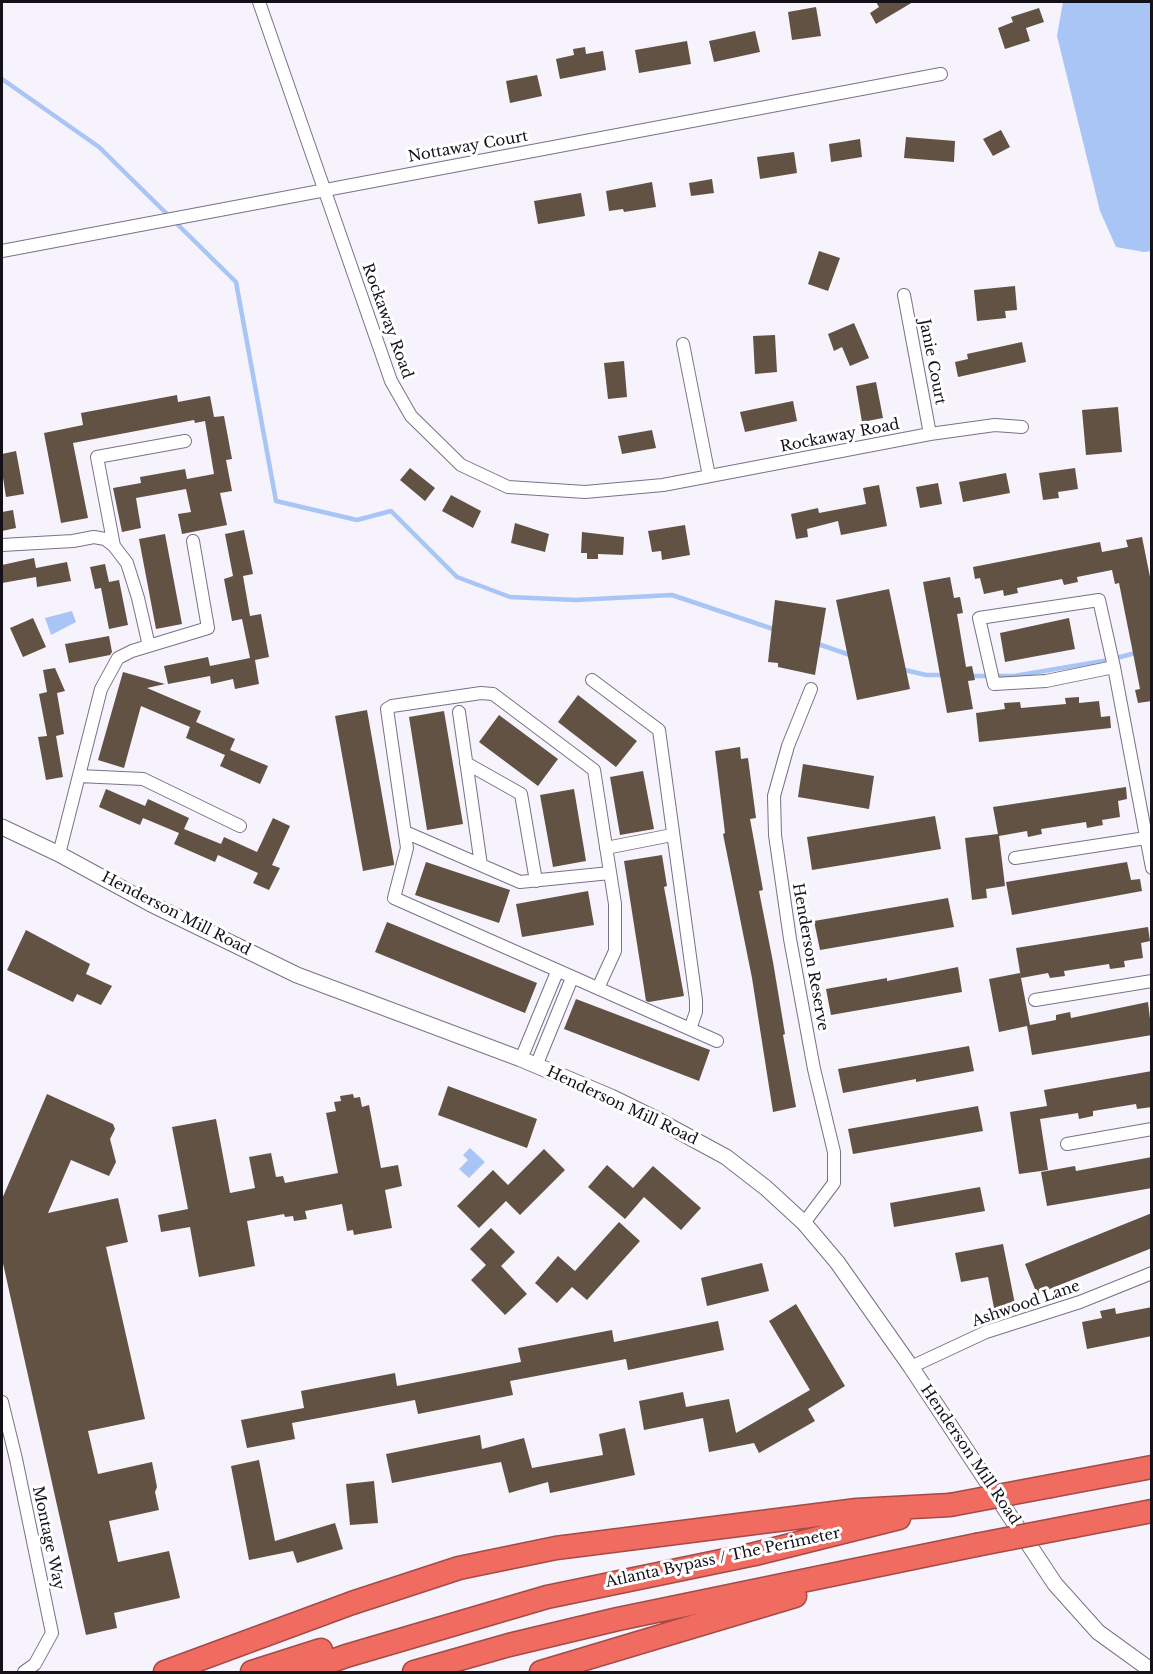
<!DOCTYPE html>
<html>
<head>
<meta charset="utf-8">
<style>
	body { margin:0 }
	#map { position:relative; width:1153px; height:1674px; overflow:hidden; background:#f6f3fc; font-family:"Libre Baskerville",serif }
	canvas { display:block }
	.frame { position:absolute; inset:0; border:3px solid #131018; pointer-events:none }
</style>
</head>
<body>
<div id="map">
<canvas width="1153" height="1674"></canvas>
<div class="frame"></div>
</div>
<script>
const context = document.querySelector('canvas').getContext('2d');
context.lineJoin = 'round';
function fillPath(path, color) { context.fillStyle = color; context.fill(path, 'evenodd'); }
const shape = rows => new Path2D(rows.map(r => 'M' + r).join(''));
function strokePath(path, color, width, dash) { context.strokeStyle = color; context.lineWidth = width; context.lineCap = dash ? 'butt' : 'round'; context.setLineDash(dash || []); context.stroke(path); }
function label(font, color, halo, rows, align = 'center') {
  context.font = font + ' "Libre Baskerville",serif'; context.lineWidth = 6; context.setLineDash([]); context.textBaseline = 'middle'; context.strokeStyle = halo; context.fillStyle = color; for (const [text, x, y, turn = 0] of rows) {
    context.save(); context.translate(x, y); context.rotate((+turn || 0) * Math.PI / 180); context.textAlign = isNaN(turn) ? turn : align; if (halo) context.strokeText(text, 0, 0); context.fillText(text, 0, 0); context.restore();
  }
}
fillPath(shape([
	[1063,2,1151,2,1151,251,1144,252,1116,247,1100,211,1057,36],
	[72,611,76,622,51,635,45,618],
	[470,1148,485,1162,469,1178,459,1169,468,1160,463,1155]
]), '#a8c5f6');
strokePath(shape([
	[2,79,99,147,236,282,276,501,357,520,391,511,457,577,510,597,576,600,672,595,776,630],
	[815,643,853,656],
	[901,669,926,675,946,675],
	[970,676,1014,676,1109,660,1139,652]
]), '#a8c5f6', 4.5);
fillPath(shape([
	[876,2,913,2,876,24,870,13,879,7],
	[816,7,821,36,792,40,788,12],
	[1039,8,1044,22,1026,28,1030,41,1005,49,998,28,1013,22,1011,17],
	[755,31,760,52,714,62,709,41],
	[687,41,691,64,639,73,635,50],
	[585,47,586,54,603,51,606,70,560,79,556,59,574,55,573,49],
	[537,75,542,96,510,103,506,81],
	[1001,130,1010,147,993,156,983,139],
	[906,137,955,141,954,162,904,158],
	[860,139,862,157,831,162,829,144],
	[794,152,797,173,760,179,757,157],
	[712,179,714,193,691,196,689,183],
	[652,182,656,207,624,212,623,209,609,211,606,191],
	[581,193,585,216,538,224,534,201],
	[819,251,840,258,828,291,808,284],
	[1015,286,1017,310,1005,311,1006,318,977,321,974,290],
	[854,323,869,358,850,366,842,347,834,351,828,334],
	[775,335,777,372,755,374,753,336],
	[1022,342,1026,362,958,377,955,362,968,359,967,354],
	[624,361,627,397,608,399,604,363],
	[876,382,883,418,862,422,856,386],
	[177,395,178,402,210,396,214,417,224,416,232,459,226,460,232,491,220,493,227,525,182,534,178,514,191,512,186,489,136,498,141,528,122,532,113,488,141,483,140,477,185,469,187,479,214,474,205,421,195,423,194,420,73,443,88,518,61,523,44,433,83,425,81,413],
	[793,401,797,421,745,432,740,412],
	[1118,407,1122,452,1086,455,1082,410],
	[652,430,656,448,622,454,618,436],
	[16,451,24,494,6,497,2,471,2,454],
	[410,468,435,488,425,501,400,480],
	[1075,468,1078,489,1058,492,1059,498,1043,500,1039,473],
	[1006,473,1010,493,963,502,959,482],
	[938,483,942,504,920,508,916,487],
	[879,485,887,526,841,535,838,521,807,529,808,537,796,539,791,514,818,508,819,513,866,504,863,488],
	[451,495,481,511,473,528,442,511],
	[13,510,16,528,2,531,2,512],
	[515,523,549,534,545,552,511,543],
	[685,525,690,555,662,560,661,551,652,552,648,531],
	[244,530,253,574,243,576,250,616,261,614,269,657,255,660,259,684,235,689,233,679,211,684,210,676,168,684,164,666,208,657,210,666,250,658,242,619,232,621,224,579,233,576,225,534],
	[582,532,624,537,623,555,598,554,598,559,587,559,587,553,581,553],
	[165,534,182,624,156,629,139,539],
	[1142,537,1152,587,1152,701,1138,703,1135,690,1140,689,1131,643,1119,583,1115,584,1112,570,1077,577,1078,582,1064,585,1062,579,1017,588,1018,593,1004,596,1003,590,984,594,980,578,975,579,973,567,1100,542,1102,552,1128,547,1126,540],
	[34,558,36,568,67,562,71,581,37,587,36,577,2,583,2,565],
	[105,564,109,582,119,580,128,625,109,629,101,588,95,589,90,567],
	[950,577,954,598,960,597,963,613,957,614,966,667,972,666,975,680,968,681,973,709,947,713,923,582],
	[889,589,910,689,857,700,836,600],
	[775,600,826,608,815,675,778,667,778,663,768,662],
	[33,618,46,647,23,657,10,628],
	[1069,618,1075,649,1005,662,1000,633],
	[109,636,112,652,110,655,69,663,65,644],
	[55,668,65,691,57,693,64,734,56,736,63,777,46,780,38,737,47,736,39,694,47,692,43,670],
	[123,672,165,684,147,688,201,711,196,722,235,739,230,750,268,766,260,784,220,766,225,755,186,738,190,727,141,706,124,768,98,760],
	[578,695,637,741,616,767,558,722],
	[1079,697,1079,703,1099,701,1101,717,1110,716,1111,728,979,742,976,713,1005,709,1004,703,1020,702,1021,708,1066,704,1065,698],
	[367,710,394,863,394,865,363,871,335,716],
	[444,711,463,824,427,830,409,717],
	[499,715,558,759,538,786,479,742],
	[740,747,741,759,748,758,756,818,750,819,763,890,759,891,773,962,785,1034,783,1035,796,1107,773,1112,752,978,723,834,725,833,715,751],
	[803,764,874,776,869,809,798,797],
	[643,771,654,829,620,835,610,777],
	[1126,787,1127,799,1118,801,1120,817,1102,820,1103,825,1087,828,1086,822,1041,829,1042,834,1028,837,1027,831,999,836,1005,886,986,889,987,898,972,900,965,838,998,834,993,807],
	[106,789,145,806,148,799,189,818,184,829,221,844,224,837,257,852,273,818,290,826,272,865,280,868,269,890,253,883,258,873,218,855,215,862,174,844,179,833,143,818,140,825,99,807],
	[574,789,586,861,553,867,540,795],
	[935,816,941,849,812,870,807,837],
	[662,855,667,886,664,887,684,996,649,1002,646,1001,624,861],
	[426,862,510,890,499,923,415,895],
	[1127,862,1131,880,1140,879,1142,891,1012,915,1006,882],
	[588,891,594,925,522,937,516,904],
	[948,898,954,927,820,950,814,921],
	[387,922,537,983,525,1013,375,952],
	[1148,927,1150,941,1141,943,1143,958,1124,961,1125,967,1110,969,1109,964,1064,971,1065,976,1050,978,1048,973,1021,978,1016,948],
	[26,930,90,964,86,974,112,986,101,1005,77,994,73,1002,7,970],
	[958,967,962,992,831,1015,826,989,887,978,887,981],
	[1020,973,1030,1025,1056,1020,1056,1015,1070,1012,1071,1018,1148,1002,1152,1035,1032,1055,1027,1026,999,1032,989,979],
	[576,999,710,1050,699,1081,564,1029],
	[969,1046,974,1071,916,1082,916,1079,843,1093,838,1069],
	[1152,1071,1152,1107,1137,1109,1136,1104,1093,1111,1093,1116,1079,1119,1078,1113,1040,1119,1048,1170,1019,1174,1010,1112,1047,1106,1044,1090],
	[448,1086,537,1119,527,1148,438,1115],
	[47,1094,113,1124,115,1129,110,1139,116,1162,109,1176,71,1160,48,1213,118,1198,128,1242,106,1247,145,1419,88,1431,98,1474,152,1462,157,1487,155,1492,159,1510,109,1521,118,1562,169,1551,180,1598,114,1613,117,1628,86,1635,2,1259,2,1199],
	[353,1094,354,1098,360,1097,362,1107,369,1105,381,1168,398,1165,402,1186,385,1190,392,1228,354,1235,353,1230,347,1231,342,1204,305,1211,307,1219,294,1221,293,1216,285,1217,284,1214,247,1221,255,1266,199,1277,190,1227,161,1232,158,1215,188,1209,172,1127,216,1119,230,1193,255,1188,249,1157,271,1153,276,1177,283,1176,285,1183,338,1173,326,1113,336,1111,334,1102,341,1101,340,1096],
	[978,1106,983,1131,853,1154,848,1129],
	[544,1149,565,1170,520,1215,506,1201,479,1228,457,1206,493,1170,508,1185],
	[1152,1157,1152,1188,1047,1206,1041,1172,1075,1166,1076,1171],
	[607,1165,633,1188,653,1166,701,1208,681,1230,644,1197,625,1219,588,1187],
	[980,1187,985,1211,894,1227,890,1203],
	[1152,1213,1152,1248,1037,1294,1025,1264],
	[619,1222,640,1241,587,1300,572,1287,557,1303,535,1283,558,1256,575,1271],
	[491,1228,515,1252,501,1266,527,1294,505,1315,471,1280,486,1265,470,1249],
	[1003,1244,1016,1309,995,1313,988,1277,961,1282,955,1253],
	[762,1263,769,1291,707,1306,701,1278],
	[796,1304,845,1386,808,1409,815,1421,759,1453,754,1443,709,1452,703,1418,644,1430,639,1401,683,1392,686,1407,729,1399,736,1433,810,1390,769,1321],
	[1152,1307,1152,1336,1087,1349,1082,1322,1102,1318,1100,1311,1115,1308,1116,1314],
	[718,1321,724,1350,628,1370,626,1359,510,1381,513,1395,418,1414,415,1400,292,1423,295,1439,247,1448,241,1420,304,1408,301,1391,395,1373,397,1386,521,1362,518,1348,612,1330,614,1342],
	[625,1428,635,1475,550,1493,548,1482,509,1493,501,1462,392,1483,386,1454,480,1435,482,1449,524,1438,532,1468,603,1455,599,1434],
	[259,1460,275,1541,335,1523,343,1549,297,1563,293,1551,249,1560,231,1466],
	[374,1481,378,1523,350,1525,346,1484]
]), '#625243');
const minor = shape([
	[259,2,391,381,411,416,461,465,508,487,585,492,663,485,930,434,995,425,1022,427],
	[2,251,941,74],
	[904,295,930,434],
	[683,344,709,476],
	[2,545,73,541,94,537,105,539,114,546,127,563,138,598,149,646],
	[114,546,97,457,185,441],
	[1114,667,1046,681,994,684,979,618,1099,600,1114,667,1152,868],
	[592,680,659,730,696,1000,696,1012,690,1029],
	[459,712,481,865],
	[466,763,521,794,536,881],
	[79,776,143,779,240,826],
	[405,832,520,882,610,873],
	[606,848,672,835],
	[59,854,101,689,118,658,132,651,208,628,193,541],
	[1015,858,1146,838],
	[598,988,615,951,615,904,594,770,493,694,481,693,392,706,387,709,407,848,394,898,717,1041],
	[1035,1000,1152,981],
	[521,1059,557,972],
	[536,1066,572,978],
	[1067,1144,1152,1129],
	[804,1223,834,1183,834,1152,814,1069,790,939,775,835,774,796,788,746,811,689],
	[911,1367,986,1332,1080,1302,1152,1273],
	[2,1402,16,1459,52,1633,35,1664,24,1672]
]);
const tertiary = shape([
	[2,827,59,854,151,904,297,975,521,1059,611,1097,656,1119,726,1157,766,1188,804,1223,837,1262,911,1367,1055,1584,1098,1632,1152,1671]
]);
const motorway = shape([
	[1051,1486,1152,1467],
	[1074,1526,1152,1511],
	[165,1672,352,1603,459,1568,556,1548,857,1510,950,1505],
	[252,1672,321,1650],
	[301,1672,346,1656,547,1597,755,1554,899,1518],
	[414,1672,509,1645,618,1619,976,1545],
	[541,1672,795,1596]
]);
strokePath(minor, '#797287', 14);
strokePath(tertiary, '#797287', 17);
strokePath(motorway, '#a34b47', 25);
strokePath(minor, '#fff', 12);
strokePath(tertiary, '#fff', 15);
strokePath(motorway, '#f06b60', 22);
const motorwayBridge = shape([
	[950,1505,1051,1486],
	[976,1545,1074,1526]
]);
strokePath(motorwayBridge, '#a34b47', 25, []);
strokePath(motorwayBridge, '#f06b60', 22);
label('15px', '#131018', '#fff', [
	["Nottaway Court",468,147,-10],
	["Rockaway Road",387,321,70],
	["Janie Court",932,362,79],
	["Rockaway Road",840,436,-11],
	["Henderson Mill Road",176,914,27],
	["Henderson Reserve",810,957,80],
	["Henderson Mill Road",622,1106,25],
	["Ashwood Lane",1026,1304,-19],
	["Henderson Mill Road",970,1455,56],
	["Montage Way",48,1538,78],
	["Atlanta Bypass / The Perimeter",723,1558,-12]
]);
</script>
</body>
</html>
